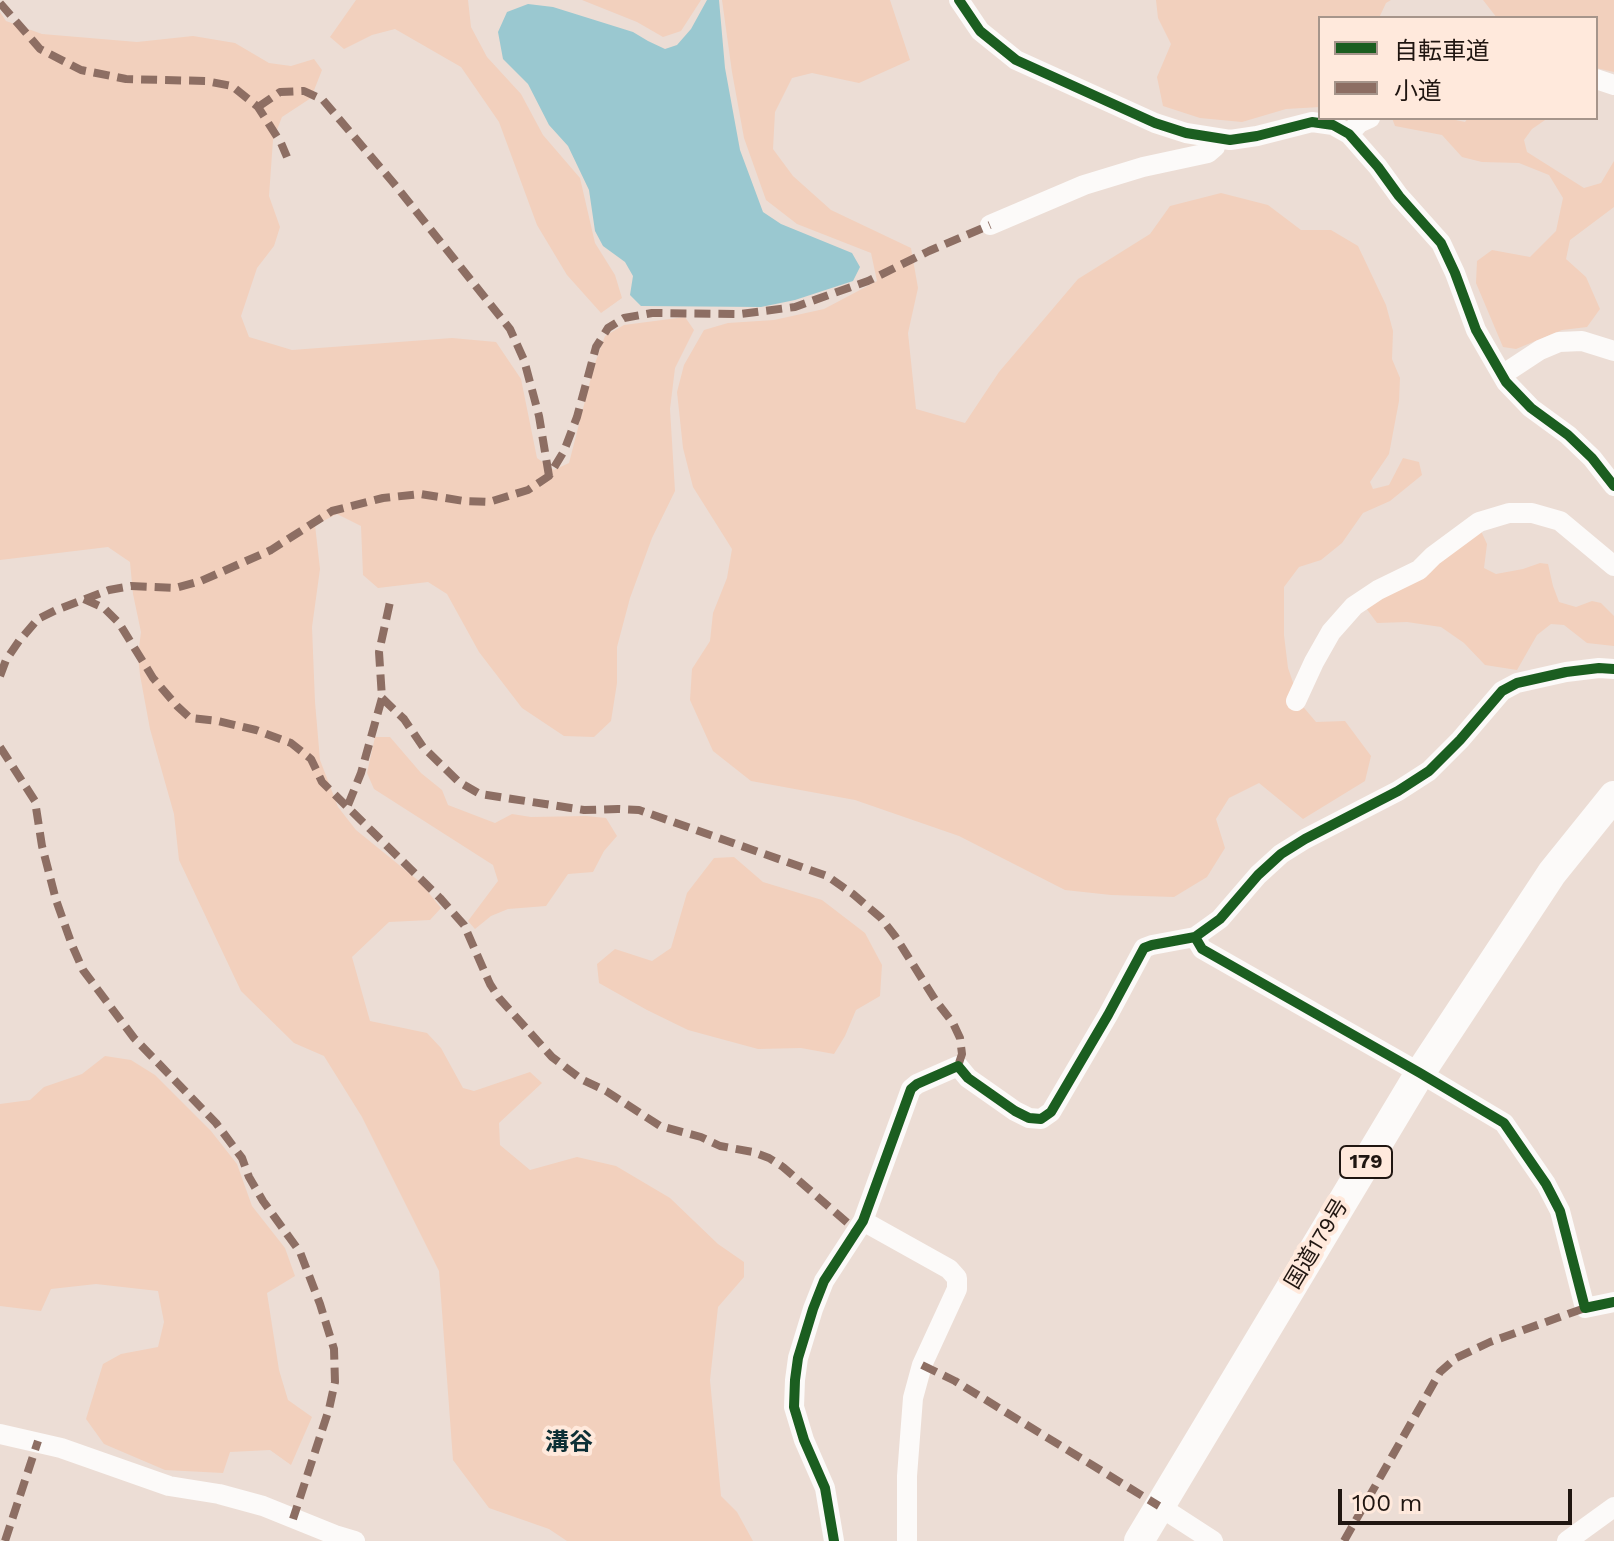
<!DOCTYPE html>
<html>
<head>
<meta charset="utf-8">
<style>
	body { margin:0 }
	#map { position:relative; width:1614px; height:1541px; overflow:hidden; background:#ecddd5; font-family:"Work Sans","Noto Sans JP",sans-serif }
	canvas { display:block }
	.legend { position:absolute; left:1318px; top:16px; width:280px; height:104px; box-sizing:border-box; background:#ffe9dc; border:2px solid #a6958b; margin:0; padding:10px 14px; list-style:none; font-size:24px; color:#201611 }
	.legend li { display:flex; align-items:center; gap:16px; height:40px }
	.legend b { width:40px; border:2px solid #a6958b }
	.scale { position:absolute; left:1338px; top:1489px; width:234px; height:36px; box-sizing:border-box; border:4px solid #201611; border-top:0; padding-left:10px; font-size:24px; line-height:28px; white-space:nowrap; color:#201611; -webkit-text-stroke:6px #ffe9dc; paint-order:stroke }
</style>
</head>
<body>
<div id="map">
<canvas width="1614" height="1541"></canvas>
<ul class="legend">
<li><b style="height:10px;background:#1b5e20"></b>自転車道</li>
<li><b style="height:10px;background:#8d6e63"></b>小道</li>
</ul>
<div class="scale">100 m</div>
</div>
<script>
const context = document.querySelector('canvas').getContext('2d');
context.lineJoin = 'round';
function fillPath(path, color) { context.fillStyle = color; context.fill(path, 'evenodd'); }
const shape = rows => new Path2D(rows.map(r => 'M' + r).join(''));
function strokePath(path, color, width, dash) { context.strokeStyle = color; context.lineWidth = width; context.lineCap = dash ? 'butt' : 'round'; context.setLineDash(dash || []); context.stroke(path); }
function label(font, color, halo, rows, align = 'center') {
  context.font = font + ' "Work Sans","Noto Sans JP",sans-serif'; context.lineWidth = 8; context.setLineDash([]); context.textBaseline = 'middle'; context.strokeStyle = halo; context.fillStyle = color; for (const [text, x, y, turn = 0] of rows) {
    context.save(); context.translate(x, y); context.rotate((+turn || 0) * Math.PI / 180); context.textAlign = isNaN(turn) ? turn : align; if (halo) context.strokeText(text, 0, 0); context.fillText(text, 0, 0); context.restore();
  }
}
fillPath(shape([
	[356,0,468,0,471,27,487,57,521,94,543,135,580,178,595,243,615,275,622,298,601,313,567,275,537,225,499,122,461,67,395,29,372,35,344,49,330,37],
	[582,0,701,0,681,31,663,37,637,22],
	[722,0,890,0,910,60,859,83,812,73,792,78,775,112,773,149,793,176,831,210,911,248,918,288,908,333,916,409,965,423,999,372,1078,279,1150,234,1170,206,1221,193,1268,205,1301,230,1331,230,1358,246,1386,305,1393,331,1392,359,1400,378,1399,401,1389,454,1370,482,1373,489,1389,485,1403,458,1419,462,1422,475,1390,501,1363,513,1342,543,1321,560,1299,567,1284,587,1284,635,1288,668,1300,703,1316,722,1345,721,1371,756,1365,781,1303,819,1259,783,1229,798,1216,819,1225,848,1207,877,1174,897,1111,895,1065,890,959,836,855,800,751,781,713,751,690,700,692,669,710,641,713,613,727,578,732,549,693,487,683,448,677,392,684,365,704,330,728,323,774,320,824,309,877,281,871,253,797,224,766,200,744,138,732,72],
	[1156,0,1391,0,1386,3,1379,18,1320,18,1320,107,1286,109,1242,122,1200,118,1163,106,1157,77,1171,44,1158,18],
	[1483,0,1614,0,1614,72,1596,68,1596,18,1497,18],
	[0,12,6,21,42,34,137,42,193,36,235,43,269,63,291,66,314,59,322,70,311,98,282,117,273,140,269,196,280,227,274,246,257,268,241,316,249,337,292,350,452,338,496,342,521,379,537,458,554,470,569,463,594,366,605,336,624,325,685,317,694,330,675,368,670,409,675,491,652,538,630,598,617,647,617,683,611,721,594,737,564,736,522,708,479,652,447,594,428,582,378,588,363,575,361,526,337,514,315,525,320,569,312,627,315,702,320,760,338,807,356,830,420,882,441,908,430,920,389,922,352,957,370,1021,427,1033,441,1048,463,1088,474,1091,530,1072,542,1083,499,1123,500,1145,530,1170,577,1157,616,1166,670,1198,718,1244,744,1262,744,1277,718,1307,710,1380,721,1496,737,1512,753,1541,567,1541,549,1529,489,1508,453,1460,439,1271,362,1117,324,1056,294,1043,241,991,179,860,174,814,150,729,140,675,138,656,141,632,133,594,130,562,108,547,0,560],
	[1392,118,1446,118,1465,122,1468,118,1548,118,1532,129,1524,140,1527,152,1584,188,1601,183,1614,161,1614,207,1570,240,1566,259,1586,277,1600,309,1587,327,1562,330,1516,349,1503,347,1476,283,1477,261,1492,250,1530,257,1556,231,1563,198,1549,175,1519,163,1482,162,1462,157,1442,135,1395,126],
	[1481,531,1487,544,1484,568,1496,574,1523,569,1540,563,1548,564,1553,586,1559,602,1576,607,1592,601,1601,603,1614,616,1614,646,1587,643,1564,625,1551,624,1537,635,1517,670,1485,665,1464,643,1441,627,1407,622,1377,623,1366,608,1376,598,1403,588,1430,573,1459,540],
	[375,737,390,737,421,773,442,790,448,805,495,823,512,814,531,817,586,816,606,818,617,836,604,851,593,872,568,874,546,906,508,909,491,916,475,929,468,921,498,881,493,865,374,789,367,773],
	[734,857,763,882,822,900,865,933,882,965,880,996,856,1010,845,1036,834,1054,801,1048,758,1049,688,1030,647,1010,599,983,597,964,615,949,652,961,671,948,687,893,714,858],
	[105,1056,131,1060,155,1075,211,1131,237,1164,252,1206,285,1248,295,1276,267,1293,279,1370,288,1400,312,1417,291,1465,270,1450,230,1452,223,1473,165,1470,104,1444,86,1419,103,1364,121,1354,158,1347,164,1322,158,1291,96,1284,51,1289,41,1311,0,1306,0,1104,30,1100,44,1087,82,1074]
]), '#f2d0bd');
fillPath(shape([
	[707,0,719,0,725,68,740,150,763,212,781,224,852,253,860,267,853,281,795,300,761,307,641,306,630,295,633,276,625,262,603,246,595,231,589,190,568,146,549,125,528,84,503,59,498,32,507,12,528,4,553,7,633,32,648,41,665,49,677,45,691,29]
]), '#9ac8d0');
strokePath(shape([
	[959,0,980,31,1016,60,1155,123,1186,133,1230,140,1257,136,1312,122,1333,125,1349,134,1378,167,1399,196,1441,243,1455,273,1476,330,1506,382,1531,408,1568,435,1592,458,1614,486],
	[1596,79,1614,85],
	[1349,134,1359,123,1370,118],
	[990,225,1084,185,1143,167,1208,153,1215,147,1216,139],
	[1502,375,1540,350,1559,342,1582,341,1614,351],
	[1296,701,1314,662,1331,632,1354,606,1378,590,1419,570,1433,556,1479,522,1509,513,1532,513,1560,521,1614,566],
	[1195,937,1202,949,1420,1073,1504,1123,1546,1184,1560,1211,1585,1308,1614,1302],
	[863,1221,949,1269,957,1278,957,1289,922,1365,913,1398,907,1476,907,1541],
	[0,1434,61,1448,169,1486,219,1494,263,1506,335,1535,355,1541],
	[1159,1506,1213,1541],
	[834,1541,825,1488,804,1440,794,1407,795,1380,798,1358,813,1309,824,1281,863,1221,911,1089,917,1084,958,1066,968,1078,1015,1111,1029,1118,1041,1119,1051,1112,1108,1015,1144,948,1152,945,1195,937,1220,919,1258,875,1281,854,1305,839,1398,791,1429,771,1460,740,1502,691,1517,683,1566,672,1599,668,1614,669],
	[1567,1541,1614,1507]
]), '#fcfaf9', 20);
strokePath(shape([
	[1139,1541,1420,1073,1552,873,1614,796]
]), '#fcfaf9', 30);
strokePath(shape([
	[0,3,40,49,81,70,126,79,206,81,232,86,258,107,281,143,287,157],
	[258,107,280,92,304,91,323,100,396,186,510,329,524,360,539,416,549,476],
	[84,599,104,608,119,623,153,678,177,706,190,718,218,721,256,730,291,743,311,759,322,782,440,898,464,925,490,984,499,998,552,1057,581,1079,606,1091,660,1126,701,1137,720,1146,753,1152,769,1158,783,1167,857,1231],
	[0,676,6,660,19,641,38,619,56,610,109,590,131,586,175,588,201,581,271,550,332,511,383,498,420,494,464,501,489,502,528,490,549,476,564,451,577,417,596,347,608,328,624,318,652,313,740,314,795,307,868,281,929,251,990,225],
	[382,698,404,719,423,747,459,782,480,794,584,810,618,809,639,810,827,876,853,894,881,918,895,936,936,1001,953,1023,960,1038,962,1054,958,1066],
	[0,747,35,801,42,846,56,900,72,945,83,970,134,1038,216,1123,242,1158,249,1177,263,1201,300,1252,320,1304,334,1349,335,1382,329,1409,293,1519],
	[348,805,361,773,382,698,379,652,390,602],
	[922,1365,955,1381,1159,1506],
	[5,1541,38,1441],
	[1344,1541,1440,1372,1456,1358,1490,1342,1585,1308]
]), '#8d6e63', 8, [16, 8]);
strokePath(shape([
	[959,0,980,31,1016,60,1155,123,1186,133,1230,140,1257,136,1312,122,1333,125,1349,134,1378,167,1399,196,1441,243,1455,273,1476,330,1506,382,1531,408,1568,435,1592,458,1614,486],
	[1195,937,1202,949,1420,1073,1504,1123,1546,1184,1560,1211,1585,1308,1614,1302],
	[834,1541,825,1488,804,1440,794,1407,795,1380,798,1358,813,1309,824,1281,863,1221,911,1089,917,1084,958,1066,968,1078,1015,1111,1029,1118,1041,1119,1051,1112,1108,1015,1144,948,1152,945,1195,937,1220,919,1258,875,1281,854,1305,839,1398,791,1429,771,1460,740,1502,691,1517,683,1566,672,1599,668,1614,669]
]), '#1b5e20', 10);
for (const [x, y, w] of [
	[1366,1162,52]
]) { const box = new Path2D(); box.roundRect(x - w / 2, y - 16, w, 32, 6); context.fillStyle = '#ffe9dc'; context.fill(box); strokePath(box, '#201611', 2); }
label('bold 20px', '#201611', null, [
	["179",1366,1162]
]);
label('22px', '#201611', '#ffe9dc', [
	["国道179号",1317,1244,-59]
]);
label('bold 24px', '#0d2f35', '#ffe9dc', [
	["溝谷",569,1443]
]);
</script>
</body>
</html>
